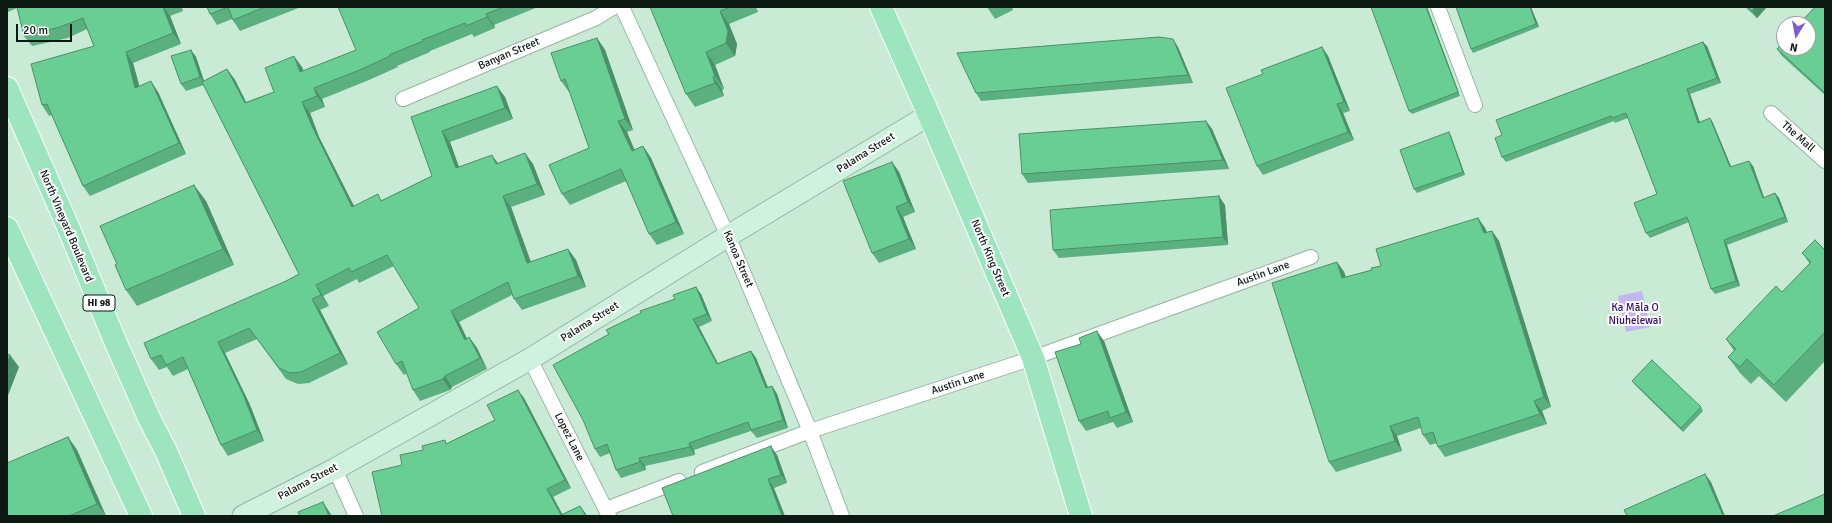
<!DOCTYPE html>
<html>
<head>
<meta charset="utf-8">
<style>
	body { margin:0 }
	#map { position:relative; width:1832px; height:523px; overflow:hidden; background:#c9ead5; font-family:Signika,sans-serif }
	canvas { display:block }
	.frame { position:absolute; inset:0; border:8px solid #0d1912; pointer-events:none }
	.north { position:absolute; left:1776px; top:16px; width:40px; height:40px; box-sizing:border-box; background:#fff; border:1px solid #9ea3a0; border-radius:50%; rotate:191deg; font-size:11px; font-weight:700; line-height:16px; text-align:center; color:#0d1912 }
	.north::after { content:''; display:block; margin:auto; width:14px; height:18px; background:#7d59d3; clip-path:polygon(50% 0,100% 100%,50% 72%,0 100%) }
	.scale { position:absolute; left:16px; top:24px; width:56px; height:18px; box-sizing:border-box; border:2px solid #0d1912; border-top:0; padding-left:5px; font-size:12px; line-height:14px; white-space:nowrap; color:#0d1912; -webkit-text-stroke:3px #fff; paint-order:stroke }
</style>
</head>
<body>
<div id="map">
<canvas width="1832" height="523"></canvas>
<div class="frame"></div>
<div class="north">N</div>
<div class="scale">20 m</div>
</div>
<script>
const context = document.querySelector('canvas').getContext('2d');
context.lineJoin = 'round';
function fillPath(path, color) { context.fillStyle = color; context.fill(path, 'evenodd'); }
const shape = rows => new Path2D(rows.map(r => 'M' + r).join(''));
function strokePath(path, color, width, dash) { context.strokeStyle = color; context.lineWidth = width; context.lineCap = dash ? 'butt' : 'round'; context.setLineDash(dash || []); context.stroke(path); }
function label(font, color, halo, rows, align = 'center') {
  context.font = font + ' Signika,sans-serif'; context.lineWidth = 4; context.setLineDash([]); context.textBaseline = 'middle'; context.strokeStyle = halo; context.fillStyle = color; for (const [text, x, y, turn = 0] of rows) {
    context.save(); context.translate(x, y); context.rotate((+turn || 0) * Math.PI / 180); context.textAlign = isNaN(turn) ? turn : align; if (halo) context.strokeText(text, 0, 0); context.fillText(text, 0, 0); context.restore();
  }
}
fillPath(shape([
	[1642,291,1650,327,1626,332,1618,296]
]), '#c2b6f3');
const street = shape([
	[622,7,728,236,810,431,842,516],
	[1438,7,1475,105],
	[403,99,596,18,614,7],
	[1771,113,1825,161],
	[530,359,609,516],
	[335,469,356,516],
	[702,472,810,431,1033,358,1311,257],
	[606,509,679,481]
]);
const secondary = shape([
	[243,516,335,469,530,359,728,236,929,115]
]);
const primary = shape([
	[881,7,929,115,1033,358,1081,516],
	[7,88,69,229,115,341,149,418,166,451,194,516],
	[7,228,141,516]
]);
strokePath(street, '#96b5a1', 16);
strokePath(secondary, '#96b5a1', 23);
strokePath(primary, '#fff', 24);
strokePath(street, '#fff', 14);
strokePath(secondary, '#cef2de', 21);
strokePath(primary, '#9de5be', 22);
fillPath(shape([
	[7,7,182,7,183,11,170,16,181,44,133,63,139,86,158,92,186,154,90,196,83,186,52,115,49,116,42,105,94,46,87,29,68,38,32,46,24,36,17,8,8,12],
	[207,7,301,7,240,31,232,19,217,25,210,14],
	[338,7,538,7,494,25,495,28,474,37,472,34,430,51,430,52,397,66,398,67,369,80,322,99,325,107,310,113,319,137,354,206,382,200,432,176,411,117,505,97,513,119,450,142,459,167,498,163,533,164,545,195,511,207,531,262,568,249,576,260,586,287,522,310,514,299,512,295,459,322,467,339,469,337,477,348,487,369,452,387,450,390,420,401,413,390,407,373,404,375,396,364,419,308,394,266,359,283,357,279,323,296,329,306,320,310,348,364,309,383,298,384,286,379,257,339,225,353,250,405,264,441,228,456,221,445,188,369,173,376,167,367,159,370,151,359,299,274,204,85,186,91,181,84,191,50,196,57,204,81,227,69,235,80,246,102,274,92,302,67,303,71,356,50],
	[650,7,756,7,758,12,729,24,737,44,735,56,715,65,724,89,722,90,724,96,695,107,686,94],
	[987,7,1012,7,1013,10,995,19],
	[1427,7,1460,96,1412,114,1409,111],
	[1456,7,1531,7,1539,27,1473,53,1471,49],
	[1745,7,1767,7,1757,18],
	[1825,7,1825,95,1782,56,1777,49],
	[597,38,605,50,633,130,627,132,634,150,643,146,651,158,684,234,657,245,649,234,626,181,570,205,562,194,589,148,570,92,569,92,561,81],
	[1707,46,1721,83,1690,94,1700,123,1710,118,1713,123,1731,166,1753,166,1764,198,1775,193,1779,198,1788,222,1727,245,1740,286,1715,294,1711,289,1689,222,1650,238,1646,233,1657,194,1628,118,1615,123,1614,121,1506,162,1502,157,1502,135],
	[1178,47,1193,83,981,101,976,93],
	[1322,47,1328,56,1350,111,1343,113,1354,140,1263,175,1257,166,1263,74],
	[1206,121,1212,129,1229,169,1028,183,1022,174],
	[1451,136,1465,175,1417,193,1414,189],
	[892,162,899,172,915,212,903,217,916,249,879,263,872,253],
	[206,201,234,265,137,306,126,290,117,264],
	[1225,205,1228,245,1059,258,1053,250],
	[1478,218,1485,228,1487,232,1492,231,1499,241,1551,407,1542,411,1547,424,1445,457,1438,447,1437,443,1430,445,1423,435,1421,428,1397,436,1402,451,1336,472,1329,462,1337,262,1344,272,1346,277,1372,270,1381,266],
	[1825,250,1825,361,1786,402,1759,376,1751,384,1740,373,1728,357,1734,351,1726,339,1782,292,1810,264,1802,253],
	[701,294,712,321,699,327,718,363,751,351,756,358,768,387,772,386,777,394,788,428,757,438,751,431,694,450,695,455,645,466,646,470,621,478,616,470,610,453,600,457,595,449,609,334],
	[1104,341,1133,422,1117,428,1113,422,1086,431,1079,421],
	[1632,381,1701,407,1703,411,1683,432,1635,385],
	[524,398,571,488,553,497,563,515,586,514,587,516,382,516,402,465,495,420],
	[68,437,77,450,106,516,7,516],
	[777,455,787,483,774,488,673,516]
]), '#5ab17f');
fillPath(shape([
	[163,7,170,16,181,44,173,33],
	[1426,7,1427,7,1460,96,1458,92],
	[1530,7,1531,7,1539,27,1536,24],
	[1755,7,1767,7,1757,18,1752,11],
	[720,11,729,24,737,44,735,56,726,43],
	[486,14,494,25,495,28,487,17],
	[597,38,605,50,633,130,625,119],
	[1173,39,1178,47,1193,83,1188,75],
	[1703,42,1707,46,1721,83,1717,78],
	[1322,47,1328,56,1350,111,1344,102],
	[191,50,196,57,205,84,200,77],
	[126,52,133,63,143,99,135,88],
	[706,52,715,65,724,89,715,76],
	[294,56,302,67,308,83,300,72],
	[227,69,235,80,252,114,245,103],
	[713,77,722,90,724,96,715,83],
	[151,81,158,92,186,154,179,143],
	[497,86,505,97,513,119,505,108],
	[314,88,322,99,325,107,317,96],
	[1687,89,1690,94,1702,128,1698,123],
	[302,102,310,113,319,137,360,218,352,207,312,126],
	[1337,104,1343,113,1354,140,1348,132],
	[1710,118,1713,123,1733,172,1730,167],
	[618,121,627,132,640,163,632,151],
	[1206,121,1212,129,1229,169,1223,160],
	[442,131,450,142,463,179,456,168],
	[1449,132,1451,136,1465,175,1463,172],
	[643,146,651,158,684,234,676,222],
	[525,153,533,164,545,195,537,184],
	[492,155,500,166,496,164],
	[1749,161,1753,166,1766,203,1763,198],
	[892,162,899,172,915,212,908,202],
	[194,185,206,201,234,265,223,249],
	[1775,193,1779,198,1788,222,1785,217],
	[503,196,511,207,535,274,527,263],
	[1219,196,1225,205,1228,245,1223,237],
	[896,207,903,217,916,249,909,239],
	[1478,218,1485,228,1491,244,1484,233],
	[1492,231,1499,241,1551,407,1544,397],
	[1724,240,1727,245,1740,286,1736,281],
	[568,249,576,260,586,287,578,276],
	[1337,262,1344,272,1349,289,1342,278],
	[316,285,323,296,329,306,321,295],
	[696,287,701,294,712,321,707,314],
	[312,299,320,310,348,364,340,353],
	[451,311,459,322,473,351,465,340],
	[693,319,699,327,722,372,717,364],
	[1097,331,1104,341,1133,422,1126,412],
	[469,337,477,348,487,369,480,358],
	[218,342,225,353,250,405,264,441,257,430],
	[751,351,756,358,771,396,766,388],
	[10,355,19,367,7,398,7,364],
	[445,376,452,387,450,390,443,379],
	[772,386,777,394,788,428,783,420],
	[518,390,524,398,571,488,565,480],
	[1534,401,1542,411,1547,424,1540,414],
	[1390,426,1397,436,1402,451,1395,441],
	[68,437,77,450,106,516,97,504],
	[689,443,694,450,695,455,690,447],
	[771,446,777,455,787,483,781,475],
	[639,458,645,466,646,470,640,462],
	[1705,474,1711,482,1725,516,1723,516],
	[768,479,774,488,785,516,782,516],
	[547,489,553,497,563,516,562,516],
	[323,502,330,513,332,516,329,516],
	[580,506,586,514,587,516,586,516]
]), '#4a9068');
const building = shape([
	[17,7,163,7,173,33,126,52,135,88,151,81,179,143,83,186,47,104,42,105,31,64,94,46,83,18,60,27,24,36,17,7],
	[207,7,265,7,233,20,228,7,210,14,207,7],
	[338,7,503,7,486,14,487,17,466,26,465,23,422,40,423,41,389,55,390,56,362,69,314,88,317,96,302,102,312,126,352,207,378,194,381,201,432,176,411,117,497,86,505,108,442,131,456,168,492,155,496,164,525,153,537,184,503,196,527,263,568,249,578,276,514,299,508,282,451,311,465,340,469,337,480,358,445,376,443,379,413,390,402,361,396,364,377,332,419,308,387,255,351,272,349,268,316,285,321,295,312,299,340,353,301,372,290,373,279,368,249,328,218,342,243,394,257,430,221,445,183,357,166,365,161,355,151,359,144,343,286,281,299,274,202,82,227,69,245,103,274,92,265,68,294,56,300,72,356,50,338,7],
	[650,7,730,7,720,11,728,31,726,43,706,52,715,76,713,77,715,83,686,94,650,7],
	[1371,7,1426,7,1458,92,1409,111,1371,7],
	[1456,7,1530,7,1536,24,1471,49,1456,7],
	[1748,7,1755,7,1752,11,1748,7],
	[1815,7,1825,7,1825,93,1777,49,1784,41,1784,48,1808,48,1808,24,1799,24,1815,7],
	[1159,37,1173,39,1188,75,976,93,957,53,1159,37],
	[597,38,625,119,618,121,632,151,643,146,676,222,649,234,621,169,562,194,549,165,589,148,565,79,561,81,551,53,597,38],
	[1703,42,1717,78,1687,89,1698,123,1710,118,1730,167,1749,161,1763,198,1775,193,1785,217,1724,240,1736,281,1711,289,1687,217,1646,233,1634,203,1657,194,1626,113,1612,118,1611,116,1502,157,1495,138,1502,135,1496,120,1703,42],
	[1322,47,1344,102,1337,104,1348,132,1257,166,1226,88,1263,74,1261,70,1322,47],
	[191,50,200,77,181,84,171,56,191,50],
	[1206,121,1223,160,1022,174,1019,134,1206,121],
	[1449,132,1463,172,1414,189,1400,150,1449,132],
	[892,162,908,202,896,207,909,239,872,253,843,181,892,162],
	[194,185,223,249,126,290,115,265,117,264,100,226,194,185],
	[1219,196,1223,237,1053,250,1050,210,1219,196],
	[1478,218,1484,233,1492,231,1544,397,1534,401,1540,414,1438,447,1433,432,1423,435,1418,417,1390,426,1395,441,1329,462,1272,283,1337,262,1342,278,1372,270,1371,268,1381,266,1376,249,1478,218],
	[1815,240,1825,250,1825,332,1774,385,1747,359,1740,367,1728,357,1736,349,1726,339,1776,286,1782,292,1811,262,1802,253,1815,240],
	[696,287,707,314,693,319,717,364,751,351,766,388,772,386,783,420,751,430,748,422,689,443,690,447,639,458,640,462,616,470,607,444,595,449,583,420,553,365,609,334,606,330,641,313,640,311,675,299,673,295,696,287],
	[1097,331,1126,412,1110,418,1108,411,1079,421,1055,352,1081,344,1079,338,1097,331],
	[7,354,10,355,7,364,7,354],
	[1652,360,1701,407,1681,428,1632,381,1652,360],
	[518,390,565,480,547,489,561,515,580,506,586,516,382,516,372,472,402,465,400,455,423,450,422,446,445,440,446,444,495,420,487,405,518,390],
	[68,437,97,504,69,516,7,516,7,463,68,437],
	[771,446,781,475,768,479,782,516,673,516,662,488,771,446],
	[1705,474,1723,516,1627,516,1624,510,1705,474],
	[1825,494,1825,516,1773,516,1825,494],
	[323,502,329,516,300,516,298,512,323,502]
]);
fillPath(building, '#69ce94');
strokePath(building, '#4a9068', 1);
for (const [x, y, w] of [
	[99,303,32]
]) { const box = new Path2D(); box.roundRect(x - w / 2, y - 8, w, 16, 3); context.fillStyle = '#fff'; context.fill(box); strokePath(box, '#0d1912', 1); }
label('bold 10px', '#0d1912', null, [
	["HI 98",99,303]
]);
label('11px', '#0d1912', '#fff', [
	["Banyan Street",509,54,-23],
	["The Mall",1798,137,41],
	["Palama Street",866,153,-32],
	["North Vineyard Boulevard",66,226,67],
	["North King Street",990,258,67],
	["Kanoa Street",738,259,67],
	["Austin Lane",1263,274,-20],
	["Palama Street",590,322,-32],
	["Austin Lane",958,383,-18],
	["Lopez Lane",569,437,63],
	["Palama Street",308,482,-28]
]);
label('11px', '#360672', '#fff', [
	["Ka Māla O",1635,308],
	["Niuhelewai",1635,321]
]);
</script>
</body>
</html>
